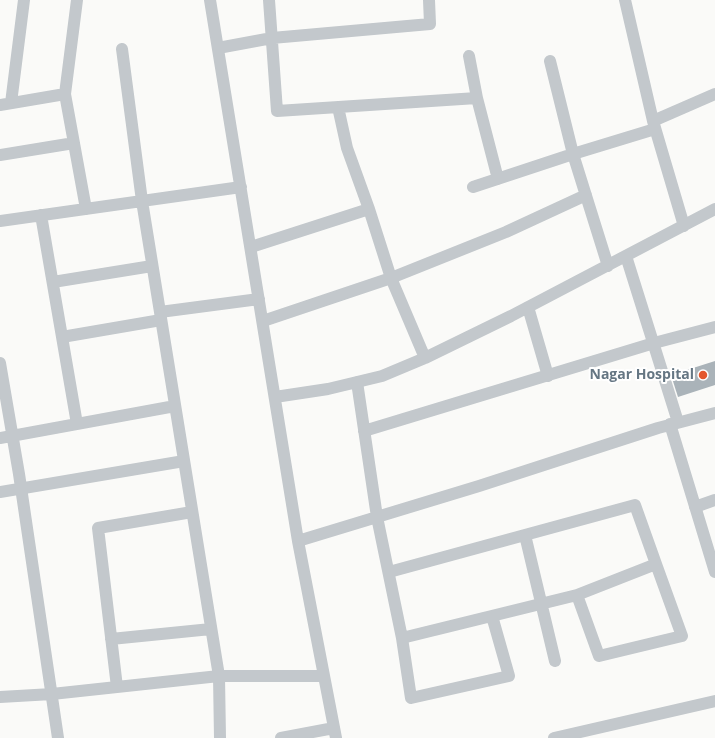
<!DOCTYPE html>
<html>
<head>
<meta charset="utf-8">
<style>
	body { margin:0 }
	canvas { display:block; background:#fafaf8 }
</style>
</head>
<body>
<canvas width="715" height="738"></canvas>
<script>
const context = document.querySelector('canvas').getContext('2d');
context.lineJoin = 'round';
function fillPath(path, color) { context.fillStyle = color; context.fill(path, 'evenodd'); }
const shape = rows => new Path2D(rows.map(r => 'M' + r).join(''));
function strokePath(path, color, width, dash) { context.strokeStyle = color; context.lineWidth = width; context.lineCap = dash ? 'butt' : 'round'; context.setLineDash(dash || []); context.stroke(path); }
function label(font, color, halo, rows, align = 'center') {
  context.font = font + ' "Open Sans",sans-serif'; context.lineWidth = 4; context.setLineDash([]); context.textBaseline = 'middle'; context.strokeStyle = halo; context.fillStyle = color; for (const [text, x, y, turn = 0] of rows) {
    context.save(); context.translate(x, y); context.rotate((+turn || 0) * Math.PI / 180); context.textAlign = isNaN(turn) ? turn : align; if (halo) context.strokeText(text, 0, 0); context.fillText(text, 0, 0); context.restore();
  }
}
fillPath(shape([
	[715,361,715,385,678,397,671,375]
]), '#aab3b9');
strokePath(shape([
	[77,0,65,94,86,209],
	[210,0,298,541,336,738],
	[269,0,277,111,477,98,469,56],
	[625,0,653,121,684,226],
	[218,48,272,38,430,24,429,0],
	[122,49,142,201,219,676,220,738],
	[477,98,498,179],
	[11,103,24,0],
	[0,105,65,94],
	[653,121,715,94],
	[0,155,74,143],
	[473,187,573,154,550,61],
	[369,209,391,278,425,358],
	[41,215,77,424],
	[0,221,241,187],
	[251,247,369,209,347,148,338,107],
	[626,256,678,422],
	[608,266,573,154,655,129],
	[53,282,152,266],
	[528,307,548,376],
	[160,312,259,299],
	[263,321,391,278,506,232,586,195],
	[62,337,161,320],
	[0,363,19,474,58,738],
	[357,382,377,517,402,638,577,595],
	[275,397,328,389,382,376,425,358,511,316,715,209],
	[670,424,715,572],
	[364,431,654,343,715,327],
	[0,438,175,406],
	[0,492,184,461],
	[695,507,715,500],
	[525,535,555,661],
	[298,541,479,486,658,428,715,413],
	[389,572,635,505,656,564,682,636,599,656,577,595,656,564],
	[402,638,411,698,509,676,492,616],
	[111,639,211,629],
	[117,687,98,528,192,512],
	[0,697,52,694,219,676,324,676],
	[281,738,334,728],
	[554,738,715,701]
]), '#c3c8cc', 12);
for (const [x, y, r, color] of [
	[703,375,5,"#e4572e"]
]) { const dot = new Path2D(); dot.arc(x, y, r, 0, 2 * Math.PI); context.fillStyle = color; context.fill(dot); strokePath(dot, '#fff', 1.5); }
label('bold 14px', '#657683', '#fff', [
	["Nagar Hospital",694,375]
], 'right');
</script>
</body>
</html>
